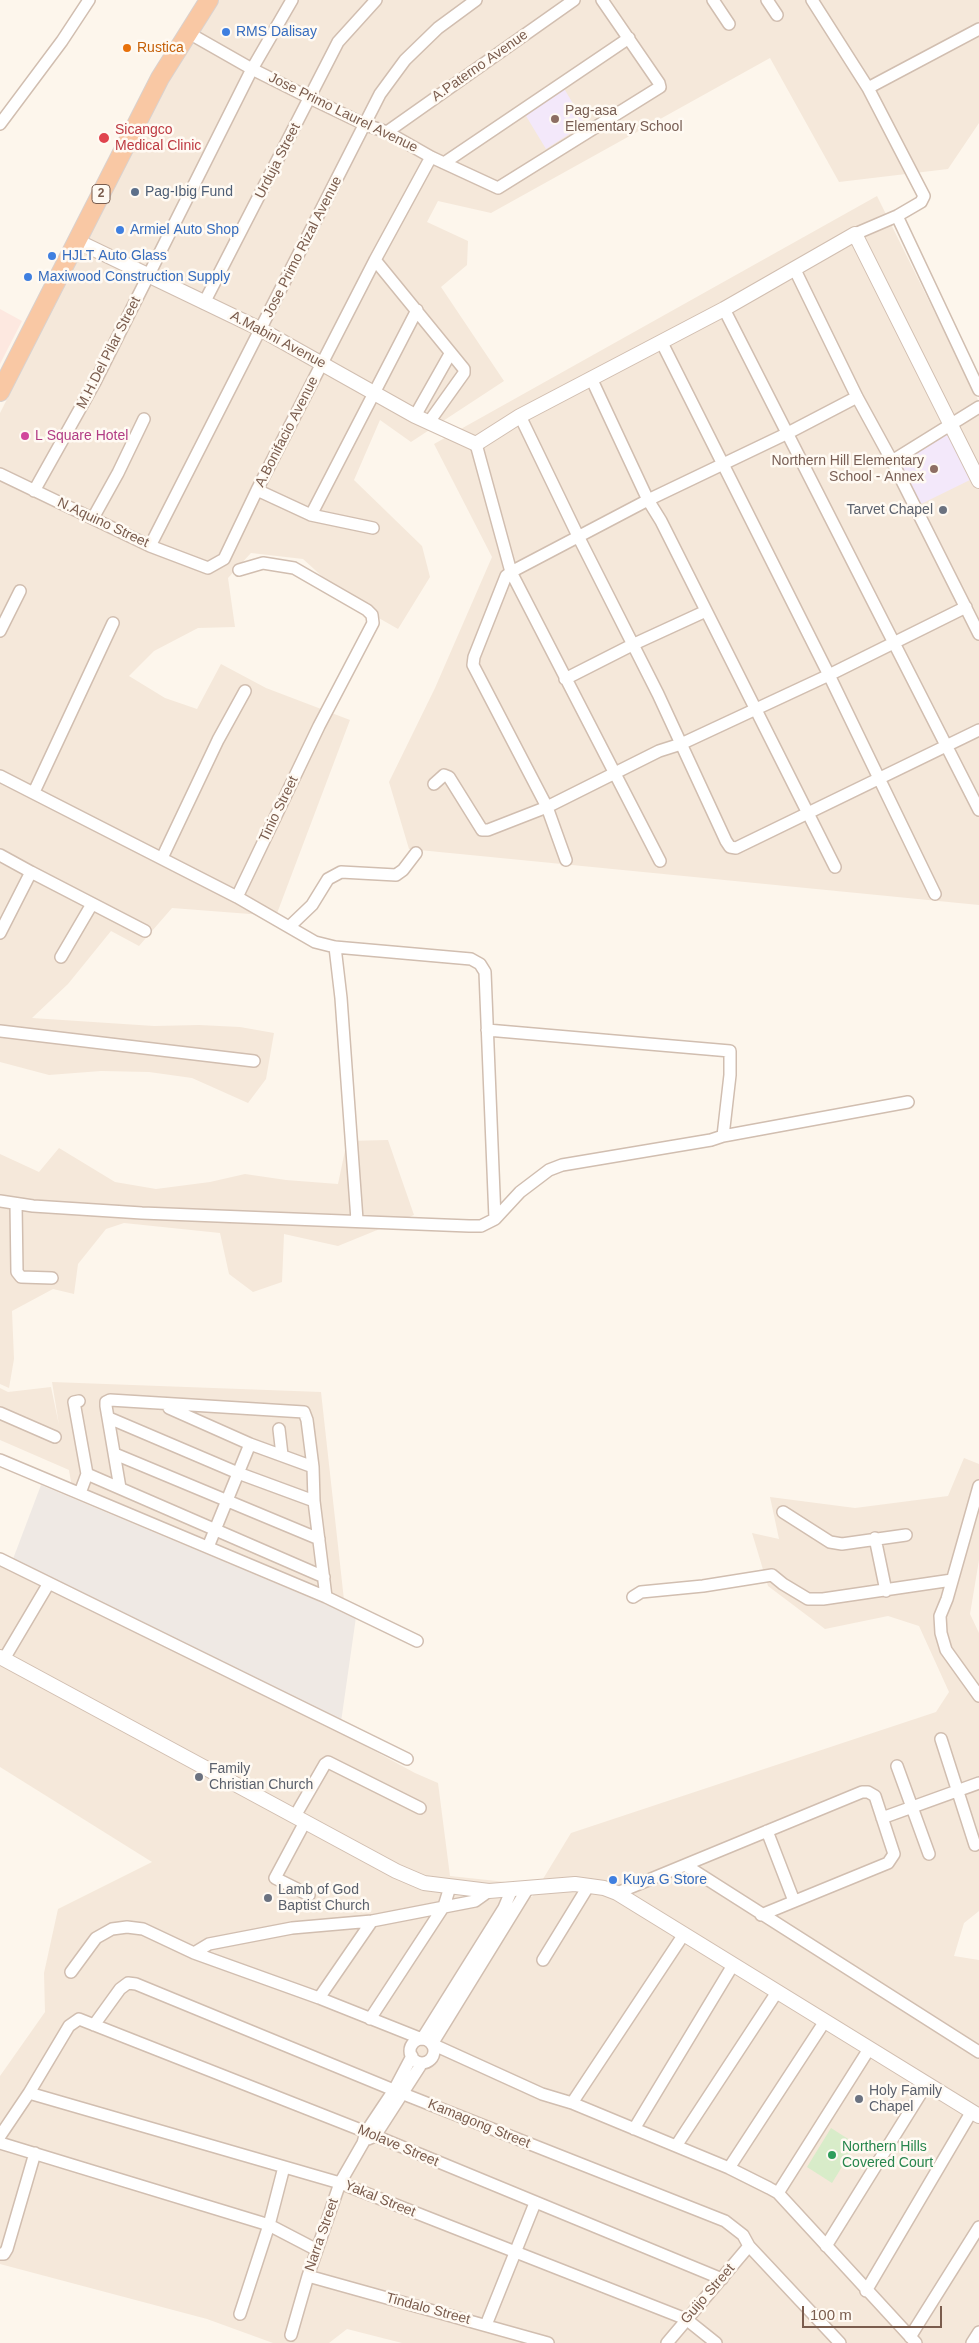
<!DOCTYPE html>
<html>
<head>
<meta charset="utf-8">
<style>
	body { margin:0 }
	#map { position:relative; width:979px; height:2343px; overflow:hidden; background:#fdf6ec; font-family:Helvetica,sans-serif }
	canvas { display:block }
	.scale { position:absolute; left:802px; top:2306px; width:140px; height:22px; box-sizing:border-box; border:2px solid #7a5c4d; border-top:0; padding-left:6px; font-size:15px; line-height:18px; white-space:nowrap; color:#7a5c4d; -webkit-text-stroke:4px #fffaf3; paint-order:stroke }
</style>
</head>
<body>
<div id="map">
<canvas width="979" height="2343"></canvas>
<div class="scale">100 m</div>
</div>
<script>
const context = document.querySelector('canvas').getContext('2d');
context.lineJoin = 'round';
function fillPath(path, color) { context.fillStyle = color; context.fill(path, 'evenodd'); }
const shape = rows => new Path2D(rows.map(r => 'M' + r).join(''));
function strokePath(path, color, width, dash) { context.strokeStyle = color; context.lineWidth = width; context.lineCap = dash ? 'butt' : 'round'; context.setLineDash(dash || []); context.stroke(path); }
function label(font, color, halo, rows, align = 'center') {
  context.font = font + ' Helvetica,sans-serif'; context.lineWidth = 5; context.setLineDash([]); context.textBaseline = 'middle'; context.strokeStyle = halo; context.fillStyle = color; for (const [text, x, y, turn = 0] of rows) {
    context.save(); context.translate(x, y); context.rotate((+turn || 0) * Math.PI / 180); context.textAlign = isNaN(turn) ? turn : align; if (halo) context.strokeText(text, 0, 0); context.fillText(text, 0, 0); context.restore();
  }
}
fillPath(shape([
	[218,0,979,0,979,123,948,169,839,182,770,58,491,213,438,201,427,222,468,241,467,265,441,287,504,381,411,442,380,420,354,480,422,546,430,577,398,629,349,601,303,559,251,553,228,578,235,627,198,628,154,651,129,676,165,698,197,709,221,664,266,688,350,720,276,916,172,908,139,946,111,931,68,984,32,1018,154,1026,199,1025,240,1027,274,1033,266,1079,248,1103,192,1078,149,1072,101,1071,49,1075,0,1062,0,413,168,81,201,23],
	[877,196,979,402,979,905,409,849,389,782,435,688,492,557,434,444],
	[388,1140,414,1215,338,1246,284,1234,282,1282,253,1292,229,1274,220,1233,124,1223,106,1229,78,1264,74,1294,53,1289,12,1311,14,1359,9,1388,0,1384,0,1154,39,1172,59,1148,115,1182,156,1189,210,1182,245,1174,286,1180,338,1184,347,1141],
	[52,1382,321,1392,344,1600,75,1486,71,1482,69,1470,0,1440,0,1388,8,1392,51,1387,59,1425],
	[964,1458,979,1464,979,1560,970,1614,979,1633,979,1911,964,1923,954,1956,979,1960,979,2343,402,2343,347,2329,329,2343,273,2343,207,2319,0,2264,0,2076,45,2012,44,1973,58,1909,152,1862,0,1767,0,1563,321,1722,415,1773,438,1783,450,1876,506,1882,497,1897,532,1897,571,1833,936,1712,949,1692,919,1626,888,1616,825,1629,768,1586,752,1533,779,1539,770,1497,855,1508,948,1496]
]), '#f5e8da');
fillPath(shape([
	[0,309,22,321,0,364]
]), '#fde8e0');
fillPath(shape([
	[41,1485,356,1617,341,1722,13,1559]
]), '#efe9e4');
fillPath(shape([
	[562,85,585,124,546,149,523,111],
	[948,432,972,479,919,505,896,459]
]), '#f3e8fa');
fillPath(shape([
	[831,2128,856,2144,832,2183,807,2167]
]), '#d8ecc9');
const minor = shape([
	[713,0,729,24],
	[767,0,777,15],
	[812,0,868,88,924,196,921,202,897,216,855,234],
	[187,32,252,69,310,98,366,125,387,132,431,157,498,188,660,87,659,83,602,0],
	[868,88,979,29],
	[0,124,62,41,89,0],
	[387,132,574,0],
	[444,163,629,38],
	[897,216,979,390],
	[375,260,464,369,464,373,429,422],
	[795,270,857,397,892,461,979,634],
	[204,303,338,42,376,0],
	[724,309,979,810],
	[662,343,829,675,935,894],
	[591,378,648,500,661,521,835,867],
	[415,416,450,354],
	[520,416,578,536,658,694,726,841,730,847,736,848,979,730],
	[476,444,511,572,660,861],
	[892,461,979,407],
	[0,474,150,546,208,568,224,559,257,490,375,260,431,157],
	[257,490,311,515,373,528],
	[34,491,95,382,252,69,292,0],
	[311,515,417,310],
	[93,518,118,473,144,419],
	[150,546,380,94,405,60,438,28,476,0],
	[0,631,20,591],
	[565,679,632,645,706,611],
	[0,776,237,897,319,726,373,623,372,615,367,610,294,568,263,563,239,570],
	[434,784,444,775,449,777,482,830,488,830,547,807,659,751,681,744,829,675,966,607],
	[34,792,113,623],
	[0,855,31,872,0,933],
	[162,858,218,740,245,691],
	[566,860,547,807,473,665,474,657,506,576,511,572,648,500,788,433,857,397],
	[31,872,145,931],
	[289,927,312,905,328,879,341,872,396,875,403,870,416,853],
	[335,947,341,998,357,1220],
	[61,957,92,904],
	[487,1030,730,1051,730,1075,723,1136,711,1140,562,1165,549,1170,520,1192,495,1219],
	[0,1031,254,1061],
	[723,1136,908,1102],
	[0,1201,33,1206,142,1213,469,1226,481,1226,495,1219,485,972,480,964,471,959,335,947,315,942,237,897],
	[16,1204,17,1272,21,1277,52,1278],
	[79,1401,74,1402,87,1474,80,1493],
	[169,1408,250,1444,313,1467],
	[0,1413,55,1437],
	[109,1418,238,1473,314,1501],
	[279,1429,282,1455],
	[115,1454,319,1539],
	[0,1460,326,1597,417,1641],
	[87,1474,324,1577],
	[979,1486,947,1599,940,1616,941,1633,946,1650,979,1696],
	[120,1488,106,1406,106,1402,110,1400,304,1412,307,1420,313,1467,314,1501,326,1597],
	[783,1512,830,1542,842,1544,906,1535],
	[875,1538,886,1591],
	[208,1547,250,1444],
	[0,1559,407,1759],
	[633,1597,641,1592,703,1586,772,1575,783,1584,808,1599,823,1599,952,1580],
	[4,1659,49,1583],
	[941,1739,975,1845],
	[897,1766,929,1854],
	[295,1816,325,1764,328,1762,420,1808],
	[882,1818,979,1783],
	[305,1822,275,1878,309,1895],
	[767,1831,794,1901],
	[685,1865,979,2052],
	[528,1888,432,2044,542,2094,572,2103,729,2168,769,2188,778,2193,916,2343],
	[617,1893,862,1792,868,1792,875,1796,894,1854,888,1863,761,1915],
	[194,1953,209,1944,292,1928,372,1921,475,1901,489,1891],
	[543,1960,589,1885],
	[71,1972,96,1938,112,1929,127,1927,143,1929,194,1953,319,1998,422,2039,504,1908,512,1889],
	[319,1998,372,1921],
	[370,2019,444,1906,450,1887],
	[94,2025,120,1989,128,1983,136,1984,401,2093,725,2221,743,2235,749,2246,840,2343],
	'410 2051a12 12 0 1 1 24 0a12 12 0 1 1-24 0Z',
	[29,2093,340,2183,686,2319,716,2343],
	[572,2103,684,1934],
	[634,2129,733,1965],
	[0,2136,29,2093,69,2026,79,2019,366,2132,722,2279],
	[368,2139,375,2136,422,2063],
	[0,2143,269,2225,317,2250],
	[676,2146,777,1992],
	[729,2168,825,2021],
	[778,2193,869,2049],
	[826,2246,926,2085],
	[0,2254,4,2254,7,2249,35,2153],
	[308,2276,548,2343],
	[866,2291,972,2111],
	[240,2314,269,2225,284,2167],
	[486,2325,535,2203],
	[291,2335,308,2276,340,2183,363,2143,366,2132,394,2090,412,2056],
	[910,2337,979,2227],
	[667,2343,749,2246],
	[972,2343,979,2332]
]);
const tertiary = shape([
	[77,241,260,329,415,416,476,444,520,416,724,309,855,234,979,481],
	[0,1657,396,1871,424,1883,489,1891,575,1884,604,1888,617,1893,979,2116]
]);
const trunk = shape([
	[0,392,160,78,209,0]
]);
strokePath(minor, '#d1beb0', 14);
strokePath(tertiary, '#d1beb0', 16);
strokePath(trunk, '#dad1cd', 20);
strokePath(minor, '#fff', 11);
strokePath(tertiary, '#fff', 14);
strokePath(trunk, '#f9c8a4', 18);
for (const [x, y, r, color] of [
	[226,32,5,"#3f7fe0"],
	[127,48,5,"#e8710a"],
	[555,119,5,"#8d6e63"],
	[104,138,6,"#e0444e"],
	[135,192,5,"#5c6f8a"],
	[120,230,5,"#3f7fe0"],
	[52,256,5,"#3f7fe0"],
	[28,277,5,"#3f7fe0"],
	[25,436,5,"#d1479c"],
	[934,469,5,"#8d6e63"],
	[943,510,5,"#6b7280"],
	[199,1777,5,"#6b7280"],
	[613,1880,5,"#3f7fe0"],
	[268,1898,5,"#6b7280"],
	[859,2099,5,"#6b7280"],
	[832,2155,5,"#2e9e5b"]
]) { const dot = new Path2D(); dot.arc(x, y, r, 0, 2 * Math.PI); context.fillStyle = color; context.fill(dot); strokePath(dot, '#fffaf3', 2); }
for (const [x, y, w] of [
	[101,194,18]
]) { const box = new Path2D(); box.roundRect(x - w / 2, y - 9.5, w, 19, 4); context.fillStyle = '#fffaf3'; context.fill(box); strokePath(box, '#7a5c4d', 1); }
label('bold 12px', '#7a5c4d', null, [
	["2",101,194]
]);
label('14px', '#366cbe', '#fffaf3', [
	["RMS Dalisay",236,32],
	["Armiel Auto Shop",130,230],
	["HJLT Auto Glass",62,256],
	["Maxiwood Construction Supply",38,277],
	["Kuya G Store",623,1880]
], 'left');
label('14px', '#c56008', '#fffaf3', [
	["Rustica",137,48]
], 'left');
label('14px', '#7a5c4d', '#fffaf3', [
	["A.Paterno Avenue",480,66,-35],
	["Jose Primo Laurel Avenue",343,113,26],
	["Urduja Street",278,161,-63],
	["Jose Primo Rizal Avenue",303,247,-63],
	["A.Mabini Avenue",278,340,28],
	["M.H.Del Pilar Street",109,353,-63],
	["A.Bonifacio Avenue",287,432,-63],
	["N.Aquino Street",103,523,25],
	["Tinio Street",279,809,-64],
	["Kamagong Street",479,2124,22],
	["Molave Street",398,2146,23],
	["Yakal Street",380,2199,22],
	["Narra Street",322,2235,-71],
	["Guijo Street",708,2294,-49],
	["Tindalo Street",428,2309,15]
]);
label('14px', '#785e54', '#fffaf3', [
	["Pag-asa",565,111],
	["Elementary School",565,127],
	["Northern Hill Elementary",924,461,"right"],
	["School - Annex",924,477,"right"]
], 'left');
label('14px', '#be3a42', '#fffaf3', [
	["Sicangco",115,130],
	["Medical Clinic",115,146]
], 'left');
label('14px', '#4e5e75', '#fffaf3', [
	["Pag-Ibig Fund",145,192]
], 'left');
label('14px', '#b23c85', '#fffaf3', [
	["L Square Hotel",35,436]
], 'left');
label('14px', '#5b616d', '#fffaf3', [
	["Tarvet Chapel",933,510,"right"],
	["Family",209,1769],
	["Christian Church",209,1785],
	["Lamb of God",278,1890],
	["Baptist Church",278,1906],
	["Holy Family",869,2091],
	["Chapel",869,2107]
], 'left');
label('14px', '#27864d', '#fffaf3', [
	["Northern Hills",842,2147],
	["Covered Court",842,2163]
], 'left');
</script>
</body>
</html>
